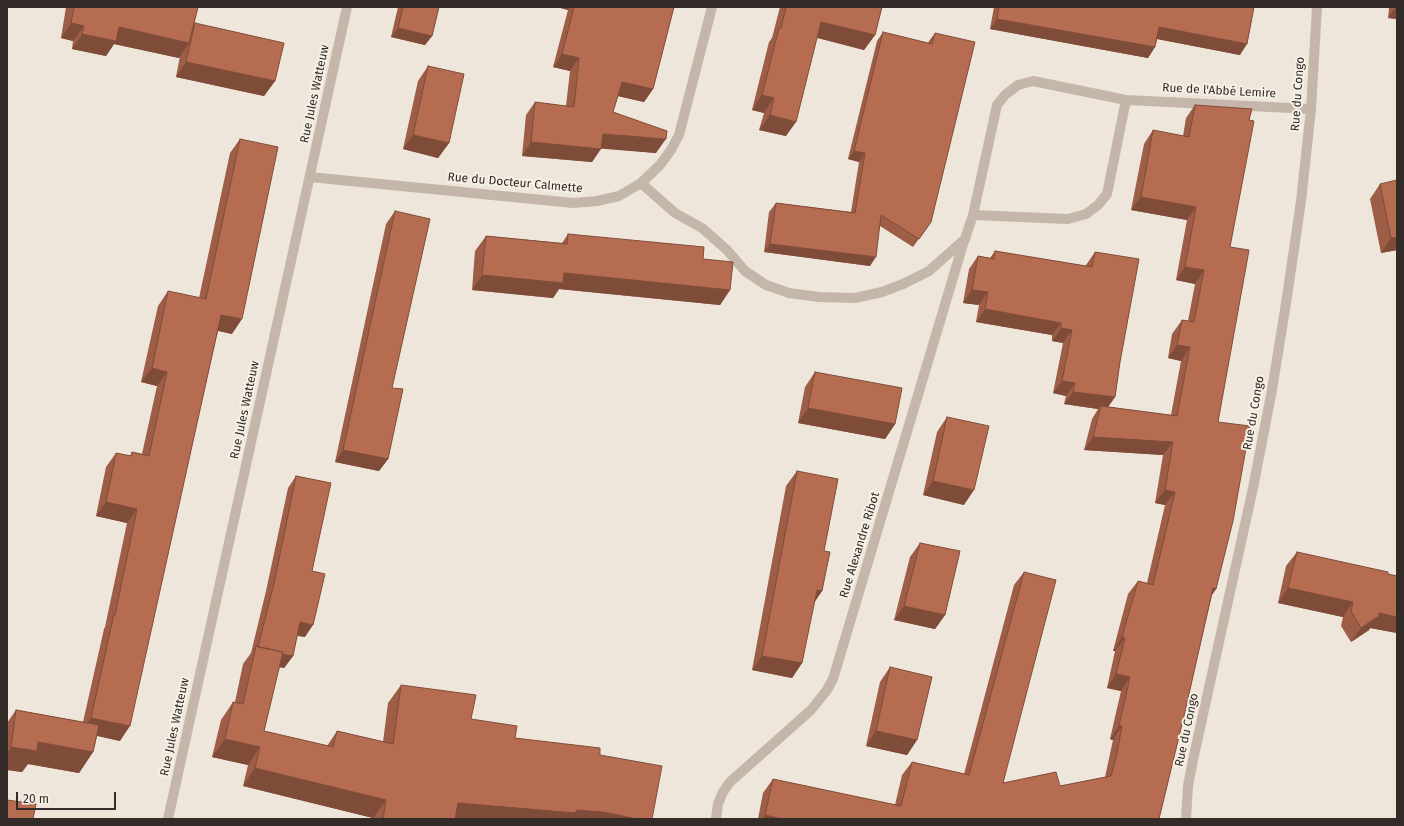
<!DOCTYPE html>
<html>
<head>
<meta charset="utf-8">
<style>
	body { margin:0 }
	#map { position:relative; width:1404px; height:826px; overflow:hidden; background:#eee6db; font-family:"Fira Sans",sans-serif }
	canvas { display:block }
	.frame { position:absolute; inset:0; border:8px solid #322b27; pointer-events:none }
	.scale { position:absolute; left:16px; top:792px; width:100px; height:18px; box-sizing:border-box; border:2px solid #322b27; border-top:0; padding-left:5px; font-size:12px; line-height:14px; white-space:nowrap; color:#322b27; -webkit-text-stroke:3px #f6f0e6; paint-order:stroke }
</style>
</head>
<body>
<div id="map">
<canvas width="1404" height="826"></canvas>
<div class="frame"></div>
<div class="scale">20 m</div>
</div>
<script>
const context = document.querySelector('canvas').getContext('2d');
context.lineJoin = 'round';
const shape = rows => new Path2D(rows.map(r => 'M' + r).join(''));
function strokePath(path, color, width, dash) { context.strokeStyle = color; context.lineWidth = width; context.lineCap = dash ? 'butt' : 'round'; context.setLineDash(dash || []); context.stroke(path); }
function fillPath(path, color) { context.fillStyle = color; context.fill(path, 'evenodd'); }
function label(font, color, halo, rows, align = 'center') {
  context.font = font + ' "Fira Sans",sans-serif'; context.lineWidth = 4; context.setLineDash([]); context.textBaseline = 'middle'; context.strokeStyle = halo; context.fillStyle = color; for (const [text, x, y, turn = 0] of rows) {
    context.save(); context.translate(x, y); context.rotate((+turn || 0) * Math.PI / 180); context.textAlign = isNaN(turn) ? turn : align; if (halo) context.strokeText(text, 0, 0); context.fillText(text, 0, 0); context.restore();
  }
}
strokePath(shape([
	[1126,100,1311,109],
	[310,177,573,203,597,201,619,196,641,183,660,165,671,150,679,135,712,7],
	[641,183,675,213,702,228,727,250,745,271,766,285,789,293,819,297,855,298,882,292,903,284,929,271,965,239,973,215,997,105,1005,95,1018,85,1033,81,1126,100,1107,194,1098,205,1086,214,1068,219,973,215],
	[168,819,347,7],
	[716,819,718,804,723,792,730,782,811,710,827,690,833,679,964,241]
]), '#c4b6a9', 10);
strokePath(shape([
	[1186,819,1188,786,1193,760,1253,488,1272,390,1287,297,1301,201,1311,109,1317,7]
]), '#c4b6a9', 10);
fillPath(shape([
	[66,7,198,7,194,24,275,81,264,96,176,77,180,56,179,58,114,44,106,56,72,49,73,41,61,38],
	[398,7,439,7,432,36,425,45,391,37],
	[557,7,674,7,653,89,644,102,618,96,613,112,656,153,601,148,592,162,522,156,526,115,535,102,566,106,570,71,553,67,568,10],
	[780,7,882,7,875,35,864,50,817,38,786,136,759,130,764,113,752,110,769,42,772,38],
	[994,7,1254,7,1240,55,1157,39,1155,47,1148,58,990,29],
	[1383,7,1397,7,1397,19,1388,18,1389,8],
	[883,32,928,43,929,41,935,33,931,222,913,247,880,226,870,266,764,252,769,212,776,203,851,212,859,162,848,159,877,41],
	[428,66,449,143,438,158,403,149,418,81],
	[1195,105,1249,120,1230,247,1218,422,1216,589,1212,595,1159,819,758,819,763,793,773,779,895,805,902,775,912,762,964,774,1014,585,1024,572,1003,783,1060,786,1105,777,1113,740,1110,739,1121,691,1107,688,1115,651,1113,651,1128,594,1138,581,1147,583,1165,505,1155,503,1163,455,1084,450,1092,419,1098,409,1064,404,1066,396,1053,393,1063,343,1052,341,1052,335,976,322,979,305,963,303,969,269,978,256,990,258,995,251,1086,266,1086,265,1095,252,1120,362,1115,397,1108,407,1171,415,1181,361,1168,358,1172,334,1182,320,1188,321,1195,284,1176,280,1187,220,1131,210,1144,144,1153,130,1183,136,1186,118],
	[240,139,232,334,218,331,120,741,97,736,93,752,79,773,28,764,22,772,7,770,7,723,16,710,83,722,104,629,105,627,127,523,96,516,106,467,116,453,130,456,132,452,142,454,157,386,141,382,158,306,168,291,199,298,230,153],
	[1380,184,1397,250,1381,253,1370,199],
	[395,211,392,388,388,459,379,471,335,462,386,224],
	[568,234,703,259,730,290,720,305,559,289,553,298,472,290,475,251,486,236,562,243],
	[815,372,895,424,885,439,798,423,805,387],
	[947,417,964,505,923,495,937,432],
	[797,471,824,551,822,591,814,602,802,663,792,678,752,670,786,486],
	[296,476,312,571,305,637,297,636,293,656,284,668,279,667,264,731,327,746,337,731,383,742,388,703,401,685,471,719,515,738,600,755,652,819,373,819,373,818,243,786,248,765,212,757,221,720,233,702,235,702,243,664,251,653,266,591,288,488],
	[920,543,945,615,935,629,894,620,910,557],
	[1297,552,1397,576,1397,633,1370,628,1369,630,1351,642,1341,626,1343,617,1278,603,1286,566],
	[890,667,917,740,907,755,866,746,880,682]
]), '#9d5d46');
fillPath(shape([
	[557,7,570,7,568,10],
	[1396,7,1397,7,1397,19,1388,18],
	[997,19,1155,47,1148,58,990,29],
	[821,22,875,35,864,50,811,36],
	[71,23,84,26,73,41,61,38],
	[119,27,189,43,179,58,114,44,106,56,72,49,82,34],
	[1159,27,1247,44,1240,55,1152,38],
	[398,28,432,36,425,45,391,37],
	[562,54,579,58,570,71,553,67],
	[186,62,275,81,264,96,176,77],
	[622,82,653,89,644,102,613,95],
	[762,95,774,98,764,113,752,110],
	[770,115,796,122,786,136,759,130],
	[603,134,666,139,656,153,593,148],
	[413,135,449,143,438,158,403,149],
	[531,142,601,149,592,162,522,156],
	[854,151,865,153,859,162,848,159],
	[1141,197,1196,207,1187,220,1131,210],
	[1397,237,1397,250,1381,253,1391,238],
	[770,244,876,257,870,266,764,252],
	[1185,267,1204,270,1195,284,1176,280],
	[564,273,730,290,720,305,559,289,553,298,472,290,482,275],
	[972,290,988,292,979,305,963,303],
	[985,309,1061,323,1052,335,976,322],
	[221,315,242,319,232,334,211,329],
	[1061,328,1072,330,1063,343,1052,341],
	[1177,345,1190,347,1181,361,1168,358],
	[152,368,167,372,157,386,141,382],
	[1062,381,1075,383,1066,396,1053,393],
	[1073,392,1115,397,1106,410,1101,406,1098,409,1064,404],
	[808,408,895,424,885,439,798,423],
	[1093,437,1173,442,1163,455,1084,450],
	[343,450,388,459,379,471,335,462],
	[933,481,974,490,964,505,923,495],
	[1165,490,1175,492,1165,505,1155,503],
	[106,502,137,509,127,523,96,516],
	[1213,588,1216,589,1207,602],
	[1288,588,1353,602,1343,617,1278,603],
	[817,590,822,591,812,606],
	[904,606,945,615,935,629,894,620],
	[1379,613,1397,617,1397,633,1370,628,1369,630,1351,642,1361,628],
	[300,622,313,625,305,637,292,634],
	[1122,637,1125,638,1115,651,1113,651],
	[258,649,293,656,284,668,252,661],
	[762,656,802,663,792,678,752,670],
	[1116,674,1130,677,1121,691,1107,688],
	[91,718,130,726,120,741,81,732],
	[1119,726,1122,726,1113,740,1110,739],
	[876,731,917,740,907,755,866,746],
	[225,739,260,747,248,765,212,757],
	[38,742,93,752,79,773,28,764,22,772,7,770,7,753,11,747],
	[255,768,386,800,373,818,243,786],
	[458,803,577,810,603,812,637,819,447,819],
	[765,815,782,819,763,819]
]), '#7f4c39');
const building = shape([
	[74,7,198,7,189,43,119,27,116,41,82,34,84,26,71,23,74,7],
	[403,7,439,7,432,36,398,28,403,7],
	[574,7,674,7,653,89,622,82,613,112,667,131,666,139,603,134,601,149,531,142,535,102,574,107,579,58,562,54,574,7],
	[786,7,882,7,875,35,821,22,796,122,770,115,774,98,762,95,779,28,781,28,786,7],
	[999,7,1254,7,1247,44,1159,27,1155,47,997,19,999,7],
	[195,23,284,43,275,81,186,62,195,23],
	[883,32,932,44,935,33,975,42,931,222,919,239,881,215,876,257,770,244,776,203,855,213,865,153,854,151,883,32],
	[428,66,464,74,449,143,413,135,428,66],
	[1195,105,1252,109,1249,120,1254,121,1230,247,1249,250,1218,422,1250,426,1233,521,1216,589,1213,588,1184,716,1159,819,782,819,765,815,773,779,901,806,912,762,969,775,1024,572,1056,580,1003,783,1056,772,1060,786,1111,776,1116,758,1122,726,1119,726,1130,677,1116,674,1125,638,1122,637,1138,581,1153,585,1175,492,1165,490,1173,442,1093,437,1101,406,1177,416,1190,347,1177,345,1182,320,1194,322,1204,270,1185,267,1196,207,1141,197,1153,130,1189,137,1195,105],
	[240,139,278,147,242,319,221,315,130,726,91,718,114,614,115,615,137,509,106,502,116,453,131,456,132,452,149,456,167,372,152,368,168,291,206,299,240,139],
	[1397,180,1397,237,1391,238,1380,184,1397,180],
	[395,211,430,219,392,388,403,389,388,459,343,450,395,211],
	[568,234,704,247,703,259,733,262,730,290,564,273,563,283,482,275,486,236,567,244,568,234],
	[995,251,1092,267,1095,252,1139,259,1120,362,1115,397,1073,392,1075,383,1062,381,1072,330,1061,328,1061,323,985,309,988,292,972,290,978,256,994,259,995,251],
	[815,372,902,388,895,424,808,408,815,372],
	[947,417,989,426,974,490,933,481,947,417],
	[797,471,838,479,824,551,830,552,826,571,822,591,817,590,802,663,762,656,797,471],
	[296,476,331,483,312,571,325,574,313,625,300,622,293,656,282,654,283,652,258,647,275,579,296,476],
	[920,543,960,551,945,615,904,606,920,543],
	[1297,552,1388,572,1388,574,1397,576,1397,617,1379,613,1379,616,1361,628,1351,611,1353,602,1288,588,1297,552],
	[256,646,283,652,264,731,333,747,337,731,393,744,401,685,476,695,471,719,517,726,515,738,600,748,600,755,662,766,652,819,637,819,603,812,577,810,575,813,458,803,455,819,383,819,386,800,255,768,260,747,225,739,233,702,243,704,256,646],
	[890,667,932,677,917,740,876,731,890,667],
	[16,710,99,725,93,752,38,742,37,751,11,747,16,710],
	[7,800,36,804,33,819,7,819,7,800]
]);
fillPath(building, '#b66c51');
strokePath(building, '#7f4c39', 1);
label('12px', '#322b27', '#f6f0e6', [
	["Rue de l'Abbé Lemire",1219,91,3],
	["Rue Jules Watteuw",315,94,-78],
	["Rue du Congo",1298,94,-86],
	["Rue du Docteur Calmette",515,183,5],
	["Rue Jules Watteuw",245,410,-78],
	["Rue du Congo",1254,413,-80],
	["Rue Alexandre Ribot",860,545,-73],
	["Rue Jules Watteuw",175,727,-78],
	["Rue du Congo",1187,730,-78]
]);
</script>
</body>
</html>
